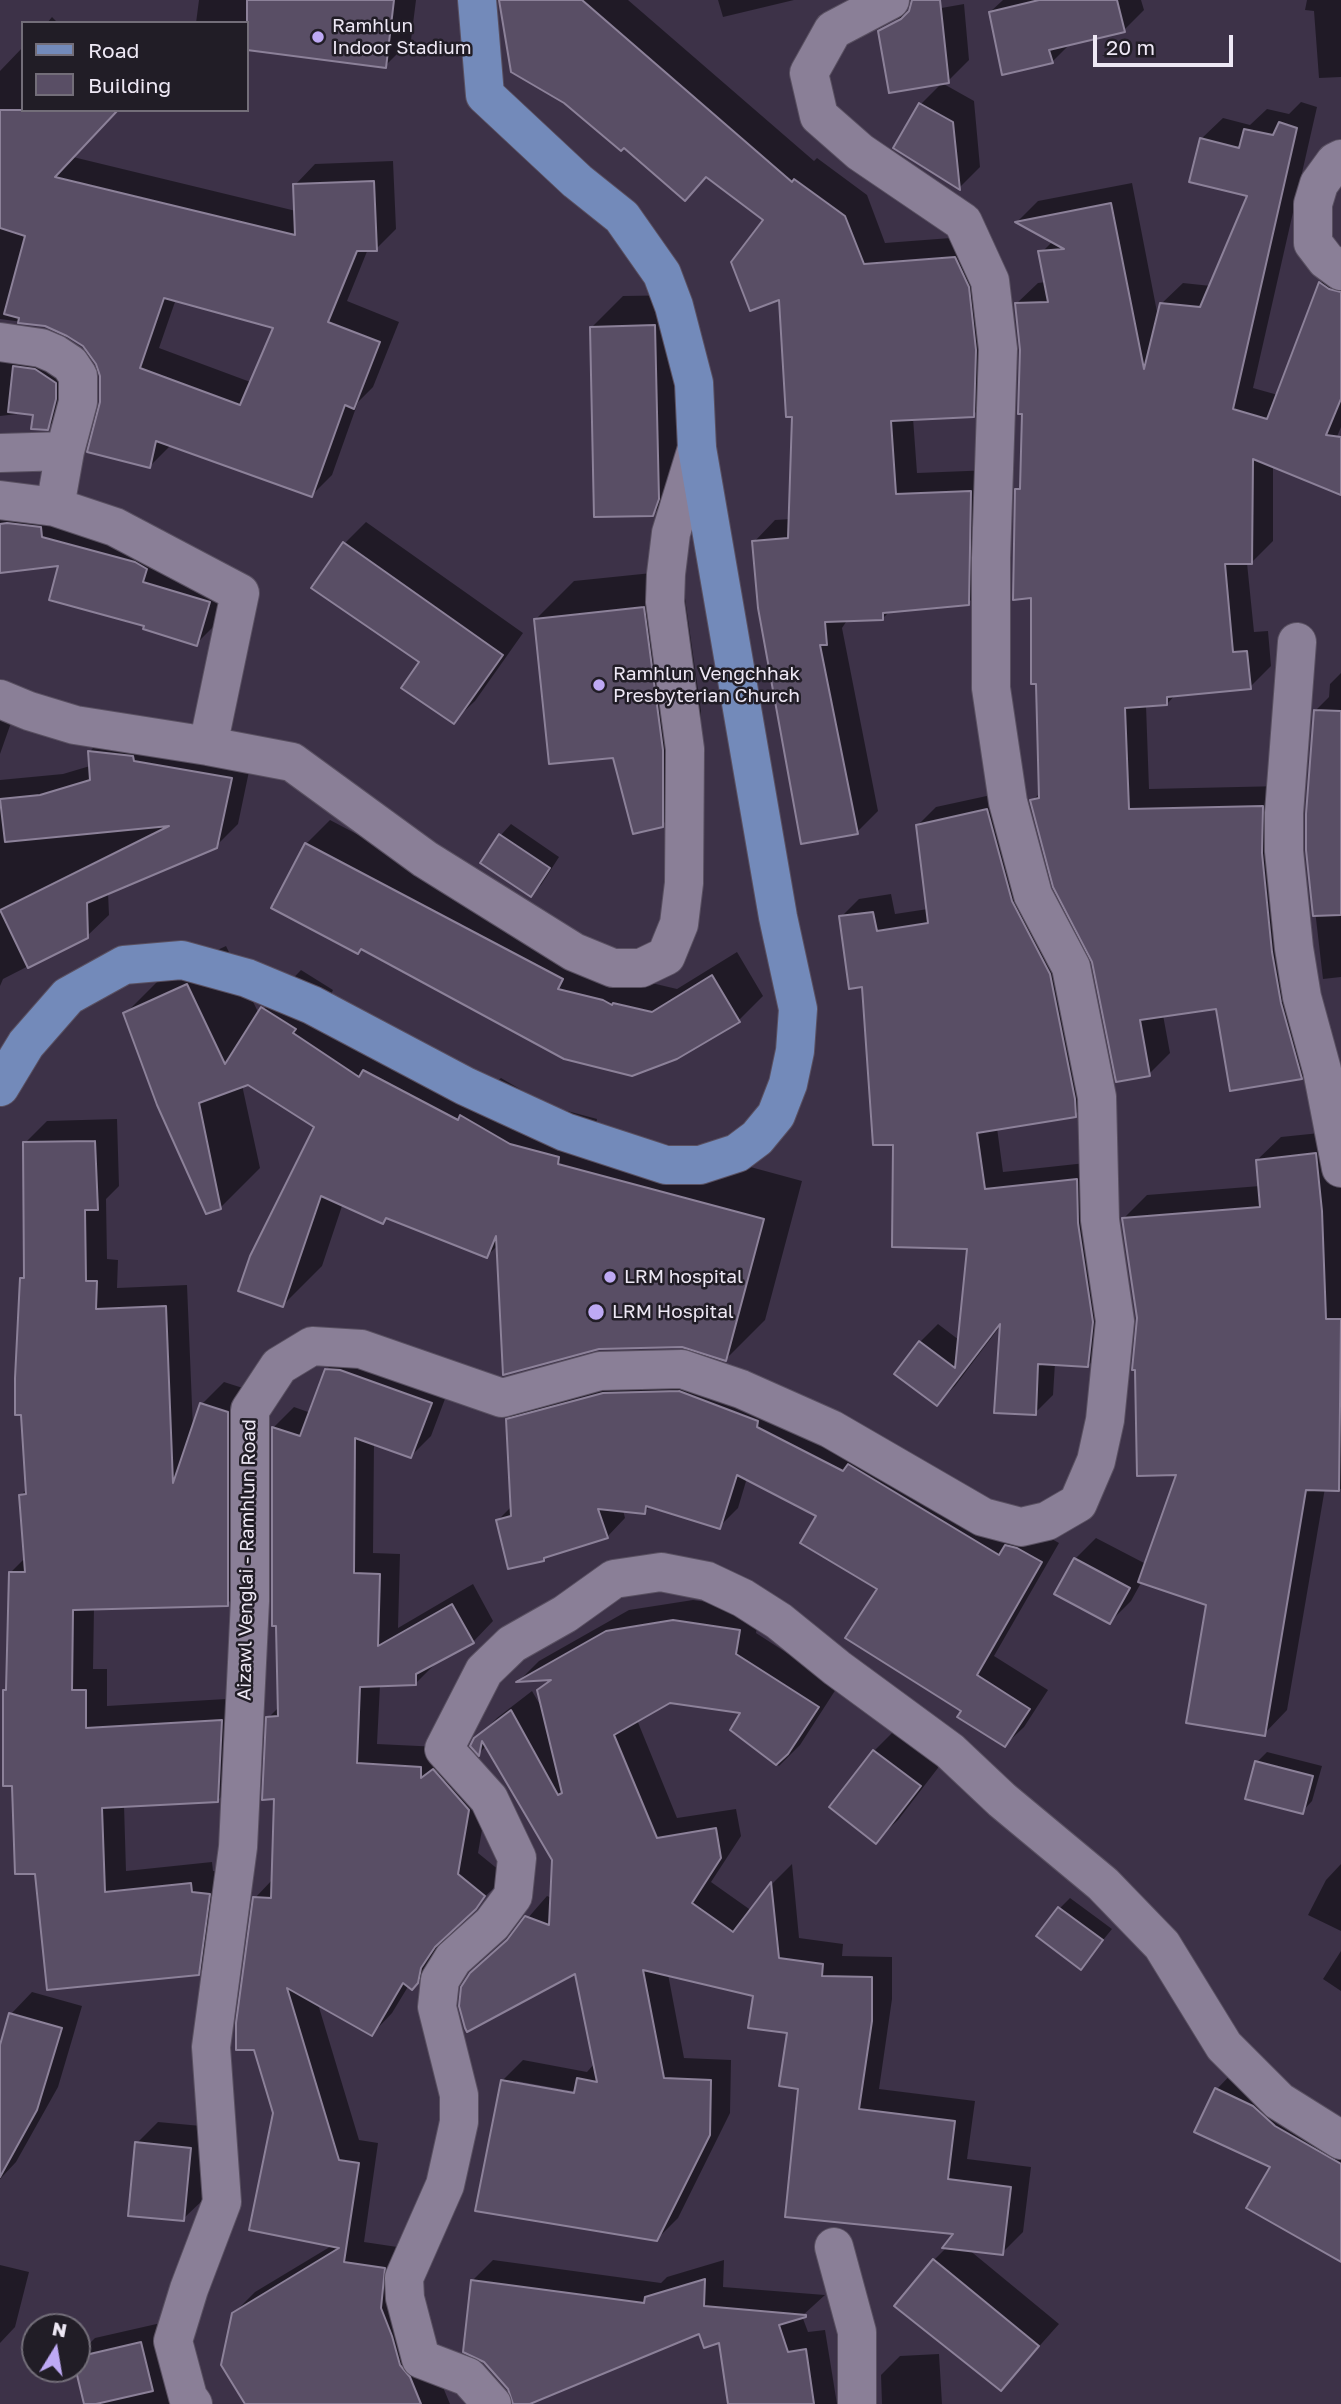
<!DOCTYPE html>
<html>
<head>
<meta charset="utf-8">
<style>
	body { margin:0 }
	#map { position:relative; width:1341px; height:2404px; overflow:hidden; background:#3d3248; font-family:"Golos Text",sans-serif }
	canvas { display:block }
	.legend { position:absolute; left:21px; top:21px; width:228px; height:91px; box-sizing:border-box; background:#211d26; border:2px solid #736e79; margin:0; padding:9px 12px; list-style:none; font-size:21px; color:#eee8f5 }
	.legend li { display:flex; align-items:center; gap:14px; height:35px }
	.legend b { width:35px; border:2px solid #736e79 }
	.north { position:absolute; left:21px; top:2313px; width:70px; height:70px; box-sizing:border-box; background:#211d26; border:2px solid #736e79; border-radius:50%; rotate:11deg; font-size:19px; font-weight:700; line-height:28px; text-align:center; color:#eee8f5 }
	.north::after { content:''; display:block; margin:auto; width:24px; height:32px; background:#bea9f4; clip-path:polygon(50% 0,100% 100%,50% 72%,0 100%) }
	.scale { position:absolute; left:1093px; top:35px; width:140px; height:32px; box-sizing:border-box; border:4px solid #eee8f5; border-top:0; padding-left:9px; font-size:21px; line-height:24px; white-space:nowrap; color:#eee8f5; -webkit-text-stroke:5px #211d26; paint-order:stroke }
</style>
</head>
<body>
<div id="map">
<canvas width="1341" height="2404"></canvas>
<ul class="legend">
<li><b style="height:9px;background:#738aba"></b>Road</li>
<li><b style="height:19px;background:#594e65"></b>Building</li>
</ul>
<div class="north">N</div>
<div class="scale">20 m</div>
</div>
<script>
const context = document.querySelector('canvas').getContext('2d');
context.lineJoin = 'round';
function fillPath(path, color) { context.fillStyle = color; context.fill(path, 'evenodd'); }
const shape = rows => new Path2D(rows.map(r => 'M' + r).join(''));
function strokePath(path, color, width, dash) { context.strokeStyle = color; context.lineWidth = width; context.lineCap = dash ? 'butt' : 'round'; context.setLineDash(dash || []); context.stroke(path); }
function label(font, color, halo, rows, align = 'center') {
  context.font = font + ' "Golos Text",sans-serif'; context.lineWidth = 5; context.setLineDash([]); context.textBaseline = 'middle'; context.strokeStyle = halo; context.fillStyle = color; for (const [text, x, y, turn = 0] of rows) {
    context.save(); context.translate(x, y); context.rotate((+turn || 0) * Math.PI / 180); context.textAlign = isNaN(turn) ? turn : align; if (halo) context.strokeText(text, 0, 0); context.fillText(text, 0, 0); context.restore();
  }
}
fillPath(shape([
	[199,0,416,0,411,40,385,66,247,49,247,23,196,23],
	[501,0,628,0,814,161,817,158,867,195,885,243,977,236,995,393,973,415,913,418,917,473,992,470,990,581,968,603,890,611,883,618,848,619,842,628,878,811,857,832,754,542,775,520,791,519,794,415,780,298,765,220],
	[718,0,794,0,723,17],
	[1003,0,1141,0,1144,10,1124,30,1070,44,1052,62,990,12],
	[1307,0,1341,0,1341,77,1319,78,1314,11,1305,10],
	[964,4,969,60,948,81,881,36,902,15],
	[52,17,58,23,47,23],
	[23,47,23,110,73,157,296,211,295,185,315,164,393,161,396,229,376,249,368,249,347,301,399,322,373,387,358,402,332,475,312,495,171,445,150,466,102,403,102,376,98,364,83,344,65,332,45,325,0,319,0,71],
	[176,299,275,327,253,383,159,348],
	[942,83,974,101,980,167,959,188,895,147,921,104],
	[1301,102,1317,107,1253,388,1278,395,1321,283,1341,263,1341,427,1328,458,1273,465,1273,541,1251,563,1247,563,1254,632,1268,631,1271,666,1250,687,1176,694,1167,704,1146,705,1149,789,1283,786,1322,1057,1301,1078,1217,1007,1163,1015,1170,1053,1149,1074,1094,962,1032,801,1041,792,1033,597,1017,490,1022,485,1023,412,1022,349,1016,304,1038,283,1046,282,1043,251,1053,241,1018,221,1038,201,1132,183,1158,317,1161,304,1183,283,1211,286,1250,195,1201,139,1223,118,1250,125,1267,109,1289,114],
	[685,295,684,483,653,514,592,327,623,296],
	[0,331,56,350,68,408,47,428,35,412,0,416],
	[0,506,230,581,217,623,196,644,146,624,60,564,0,571],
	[366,522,523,633,475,701,453,722,422,662,345,543],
	[681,570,701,711,700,787,662,825,615,756,536,619,574,581],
	[1341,673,1341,977,1323,979,1308,850,1315,711,1329,697,1330,684],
	[18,703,0,754,0,708],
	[111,731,252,757,238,824,216,846,108,892,109,915,87,936,3,979,0,986,0,780,63,774,90,766,89,752],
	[1005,792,1093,1097,1075,1115,997,1128,1003,1172,1095,1162,1106,1347,1088,1366,1055,1363,1053,1395,1035,1413,1001,1325,955,1386,937,1404,920,1342,938,1324,959,1340,969,1247,895,1143,864,985,841,917,859,899,891,894,895,914,928,909,918,825,936,807],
	[330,820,586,955,639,980,677,989,737,952,763,996,739,1020,677,1058,306,844],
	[511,824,559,857,541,885,531,895,482,862,501,835],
	[226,946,259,1014,301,970,333,990,331,994,497,1081,501,1078,549,1106,597,1119,596,1125,802,1181,765,1320,726,1359,498,1245,487,1256,388,1216,383,1221,343,1203,322,1266,283,1305,316,1127,248,1083,242,1085,260,1168,221,1207,125,1014,164,975],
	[117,1119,119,1186,106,1199,107,1259,118,1260,117,1288,187,1285,193,1429,202,1404,224,1382,249,1390,249,1582,227,1604,94,1608,93,1669,107,1669,107,1706,243,1698,240,1778,218,1800,124,1805,126,1871,212,1862,213,1871,231,1872,220,1951,198,1974,49,1988,10,1573,25,1558,20,1496,28,1488,22,1278,26,1274,25,1143,47,1121],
	[1339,1131,1341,1142,1341,1489,1325,1488,1287,1710,1264,1734,1207,1604,1142,1581,1131,1601,1110,1622,1075,1559,1096,1538,1146,1564,1178,1473,1138,1318,1124,1218,1147,1195,1260,1186,1257,1160,1281,1137],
	[347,1349,451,1383,431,1436,411,1456,374,1443,373,1553,400,1554,398,1628,473,1584,493,1621,473,1642,436,1663,416,1683,380,1685,377,1744,440,1747,489,1789,478,1853,505,1875,496,1886,452,1928,432,1967,412,1988,409,1985,392,2013,372,2034,318,2004,359,2140,378,2143,364,2242,404,2248,430,2356,450,2404,259,2404,234,2313,255,2292,333,2245,274,2112,255,1898,273,1879,276,1797,268,1718,279,1707,278,1625,274,1624,274,1427,294,1407,311,1413,326,1370],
	[698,1373,1036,1530,1059,1543,994,1656,1048,1690,1024,1727,1005,1745,963,1711,880,1588,819,1515,747,1478,738,1508,719,1527,651,1506,644,1512,623,1510,625,1518,607,1537,547,1556,544,1559,498,1520,512,1506,507,1420,526,1401],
	[693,1600,760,1609,756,1633,838,1686,800,1745,779,1766,732,1729,743,1712,670,1702,637,1720,677,1818,736,1809,741,1836,711,1882,752,1911,773,1883,792,1864,799,1938,843,1944,842,1956,892,1957,892,1999,879,2089,975,2101,967,2159,1031,2167,1023,2232,1002,2253,968,2249,1059,2324,1001,2389,934,2260,947,2247,956,2233,800,2087,788,2031,755,1995,668,1974,684,2058,731,2060,730,2113,678,2218,657,2239,502,2081,523,2060,587,2072,595,2063,577,1971,514,1934,547,1896,552,1898,554,1860,487,1745,479,1753,476,1739,497,1718,532,1691,543,1710,539,1691,552,1679,520,1680,539,1661,629,1610],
	[516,2081,583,2093,583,2097,516,2085],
	[895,1730,941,1764,898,1820,876,1841,874,1751],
	[1267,1752,1322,1766,1312,1801,1302,1812,1257,1762],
	[1341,1864,1341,1931,1308,1915,1326,1880],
	[1070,1898,1112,1929,1081,1967,1059,1909],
	[1341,1951,1341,1991,1323,1979],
	[32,1992,82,2006,58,2087,16,2162,0,2179,0,2052,11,2014],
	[1237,2068,1341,2132,1341,2260,1299,2239,1273,2166,1217,2089],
	[158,2122,212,2127,205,2198,183,2219,137,2143],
	[493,2260,661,2283,667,2277,724,2260,723,2287,825,2295,802,2316,808,2332,825,2330,837,2404,730,2404,720,2341,700,2332,525,2404,515,2404,472,2281],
	[0,2265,29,2272,15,2327,0,2343],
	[161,2323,181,2404,86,2404,77,2367,77,2356,95,2338],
	[939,2354,942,2404,882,2404,881,2375,900,2356]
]), '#0007');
const building = shape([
	[247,0,394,0,386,68,247,50,247,0],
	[499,0,582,0,792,182,794,179,845,216,864,264,955,257,969,287,976,350,974,417,891,421,896,494,971,491,969,605,883,613,883,620,825,622,827,645,820,645,858,834,801,844,758,608,752,541,788,538,792,417,786,417,779,300,750,311,731,262,763,220,706,177,685,201,624,148,621,151,564,103,511,72,499,0],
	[912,0,940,0,949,83,889,93,878,31,901,19,909,11,912,0],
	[1039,0,1117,0,1125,32,1049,50,1053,63,1002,75,989,12,1039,0],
	[919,103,953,122,960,190,893,148,919,103],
	[0,110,118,110,55,177,295,235,293,184,374,181,377,251,357,251,328,322,380,342,354,409,345,405,312,497,156,441,150,468,87,452,100,402,100,376,96,364,83,346,67,336,45,326,18,323,19,318,4,314,25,236,0,228,0,110],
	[164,298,273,328,240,405,140,368,164,298],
	[1279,122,1297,128,1233,409,1267,419,1319,282,1329,289,1341,292,1341,399,1326,435,1341,437,1341,495,1253,459,1252,564,1225,564,1233,652,1247,651,1251,689,1167,697,1167,705,1125,708,1129,809,1263,806,1262,853,1272,952,1281,1003,1302,1079,1230,1091,1216,1009,1140,1020,1150,1076,1116,1082,1092,962,1053,887,1030,800,1039,798,1036,684,1031,684,1031,598,1013,600,1015,489,1020,489,1022,414,1018,414,1020,350,1015,303,1048,302,1038,251,1064,249,1015,222,1111,203,1144,369,1160,303,1200,307,1247,196,1189,182,1200,138,1239,148,1244,129,1273,135,1279,122],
	[655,325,659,499,653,516,594,517,590,327,655,325],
	[13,366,35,369,56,383,56,399,48,430,31,429,33,415,8,412,13,366],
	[7,523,41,527,42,537,135,562,147,569,143,582,210,602,197,646,143,629,144,626,49,600,58,566,0,573,0,524,7,523],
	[343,542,503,655,454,724,401,688,419,662,311,588,343,542],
	[644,607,663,750,663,827,633,834,613,758,549,764,534,619,644,607],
	[1314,710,1341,711,1341,915,1313,916,1306,850,1306,814,1314,710],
	[88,751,133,756,134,761,232,778,217,848,87,903,88,938,28,968,0,910,169,826,5,842,0,799,40,795,90,780,88,751],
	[987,809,1012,901,1050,974,1075,1099,1076,1117,977,1133,985,1189,1077,1179,1078,1223,1093,1322,1088,1367,1038,1364,1036,1415,994,1413,1000,1324,937,1406,894,1374,919,1341,955,1368,967,1249,892,1247,893,1145,873,1145,862,987,849,989,839,916,873,912,877,931,928,923,916,825,987,809],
	[499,834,550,868,531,897,480,863,499,834],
	[305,843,563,979,558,989,603,1000,612,1005,613,1003,652,1012,712,975,740,1022,677,1059,632,1076,564,1059,361,949,358,954,271,908,305,843],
	[187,984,225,1064,261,1007,296,1029,293,1033,359,1077,363,1070,458,1120,460,1115,510,1144,559,1157,558,1164,764,1219,726,1361,682,1347,599,1349,503,1375,496,1236,487,1258,386,1218,383,1224,321,1196,283,1307,238,1291,250,1256,314,1127,248,1085,199,1103,221,1209,206,1214,157,1105,123,1013,187,984],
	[95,1141,98,1210,85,1210,86,1281,97,1281,96,1309,166,1306,173,1483,200,1403,228,1412,228,1606,73,1610,72,1690,86,1690,86,1728,222,1720,218,1802,102,1808,105,1892,191,1883,192,1892,210,1894,199,1975,47,1990,35,1874,15,1874,12,1786,3,1786,3,1690,6,1690,9,1572,25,1572,19,1495,26,1494,21,1415,15,1415,15,1378,20,1278,24,1278,23,1142,95,1141],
	[1316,1153,1322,1211,1326,1319,1341,1319,1339,1491,1306,1490,1265,1736,1186,1723,1206,1605,1138,1582,1176,1475,1137,1476,1135,1370,1132,1370,1137,1318,1122,1218,1260,1207,1256,1160,1316,1153],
	[325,1369,340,1370,432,1403,411,1458,355,1438,354,1573,380,1574,378,1646,452,1604,474,1643,416,1674,416,1685,360,1687,357,1763,421,1767,421,1778,433,1769,469,1810,458,1874,485,1896,476,1909,435,1947,421,1968,418,1983,412,1990,403,1983,372,2036,287,1988,339,2160,359,2163,344,2262,385,2268,381,2308,392,2336,400,2365,410,2377,421,2404,245,2404,221,2365,232,2313,339,2248,249,2230,273,2113,254,2050,236,2050,236,2023,253,1897,271,1898,274,1799,262,1800,266,1717,278,1716,276,1626,272,1626,272,1427,300,1436,325,1369],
	[679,1391,758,1421,757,1427,843,1471,848,1464,999,1555,1005,1545,1017,1548,1042,1562,977,1675,1030,1709,1005,1747,957,1717,961,1711,845,1638,877,1589,800,1543,816,1516,737,1475,720,1529,646,1506,645,1514,598,1509,608,1538,544,1558,544,1561,508,1569,496,1520,511,1516,506,1419,603,1393,679,1391],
	[1074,1558,1130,1588,1110,1624,1054,1594,1074,1558],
	[673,1620,740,1630,736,1654,819,1707,788,1754,776,1765,730,1730,740,1713,670,1703,614,1735,657,1838,716,1828,721,1858,692,1903,733,1932,771,1882,779,1958,823,1964,822,1976,872,1977,872,2021,859,2109,955,2121,948,2179,1011,2187,1003,2255,942,2248,953,2234,785,2217,798,2089,779,2086,787,2033,748,2028,753,1996,643,1970,664,2078,711,2080,710,2135,657,2241,475,2211,501,2080,574,2093,577,2078,597,2082,575,1974,467,2032,465,2028,459,2006,461,1987,470,1973,507,1940,525,1916,549,1925,552,1860,482,1741,479,1756,470,1746,474,1738,511,1710,558,1795,562,1793,537,1690,551,1680,516,1682,606,1631,673,1620],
	[873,1750,921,1786,876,1844,829,1807,873,1750],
	[1255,1761,1313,1776,1303,1814,1245,1799,1255,1761],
	[1058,1907,1103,1940,1081,1970,1036,1936,1058,1907],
	[9,2013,62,2028,37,2110,0,2177,0,2045,9,2013],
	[1215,2088,1253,2106,1275,2126,1341,2164,1341,2262,1246,2208,1270,2167,1194,2132,1215,2088],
	[135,2142,191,2148,184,2221,128,2216,135,2142],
	[933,2259,1039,2346,1001,2391,894,2306,933,2259],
	[705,2279,704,2306,806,2315,806,2317,779,2325,788,2352,806,2349,814,2404,728,2404,719,2343,704,2348,699,2334,530,2404,513,2404,508,2389,484,2362,463,2352,471,2280,644,2303,645,2297,705,2279],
	[141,2342,153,2391,96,2404,84,2404,77,2375,77,2357,141,2342]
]);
fillPath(building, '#594e65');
strokePath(building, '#8c8199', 2);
const minor = shape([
	[1341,159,1335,162,1319,184,1313,204,1313,243,1326,260,1341,271],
	[0,342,41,348,55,354,70,364,78,376,78,402,65,451,55,507],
	[0,453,65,451],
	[0,500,55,507,115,527,240,593,208,746,292,762,425,859,574,952,613,968,641,968,666,956,679,924,684,883,685,749,665,602,666,574,671,533,697,448],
	[1297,642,1284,813,1284,851,1294,948,1302,997,1322,1070,1341,1168],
	[0,699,29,711,75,725,208,746],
	[834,2247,857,2332,857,2404],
	[193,2404,188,2397,173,2341,189,2289,222,2202,211,2047,238,1847,250,1601,250,1410,279,1366,312,1346,361,1349,502,1398,600,1371,682,1369,741,1389,831,1429,983,1517,1021,1527,1047,1521,1078,1503,1096,1461,1105,1420,1115,1321,1100,1220,1097,1097,1071,967,1033,895,1008,802,991,688,991,558,998,349,990,281,963,222,860,152,819,116,809,73,833,30,890,0],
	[492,2404,468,2377,421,2359,405,2298,404,2278,445,2185,459,2122,459,2095,437,2007,440,1980,453,1959,492,1924,513,1896,517,1858,489,1799,444,1749,484,1671,512,1644,565,1614,614,1579,661,1572,707,1581,743,1598,779,1621,837,1668,950,1751,1002,1800,1103,1884,1162,1945,1224,2046,1279,2101,1341,2140]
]);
const primary = shape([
	[0,1087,26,1044,68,996,124,965,182,960,247,978,312,1005,465,1086,565,1132,666,1165,700,1165,737,1153,757,1138,776,1115,788,1084,795,1051,798,1009,778,917,697,448,694,383,674,306,662,274,622,217,577,181,485,95,477,0]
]);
strokePath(minor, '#595061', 40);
strokePath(primary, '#595061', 40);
strokePath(minor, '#8a7f97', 38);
strokePath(primary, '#738aba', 38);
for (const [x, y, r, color] of [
	[318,37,7,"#bea9f4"],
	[599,685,7,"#bea9f4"],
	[610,1277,7,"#bea9f4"],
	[596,1312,9,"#bea9f4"]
]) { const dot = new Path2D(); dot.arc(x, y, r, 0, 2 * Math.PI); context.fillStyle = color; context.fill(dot); strokePath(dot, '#211d26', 2.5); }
label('19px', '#eee8f5', '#211d26', [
	["Ramhlun",332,26],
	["Indoor Stadium",332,48],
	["Ramhlun Vengchhak",613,674],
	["Presbyterian Church",613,696],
	["LRM hospital",624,1277],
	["LRM Hospital",612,1312]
], 'left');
label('19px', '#eee8f5', '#211d26', [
	["Aizawl Venglai - Ramhlun Road",247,1560,-89]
]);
</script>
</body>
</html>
